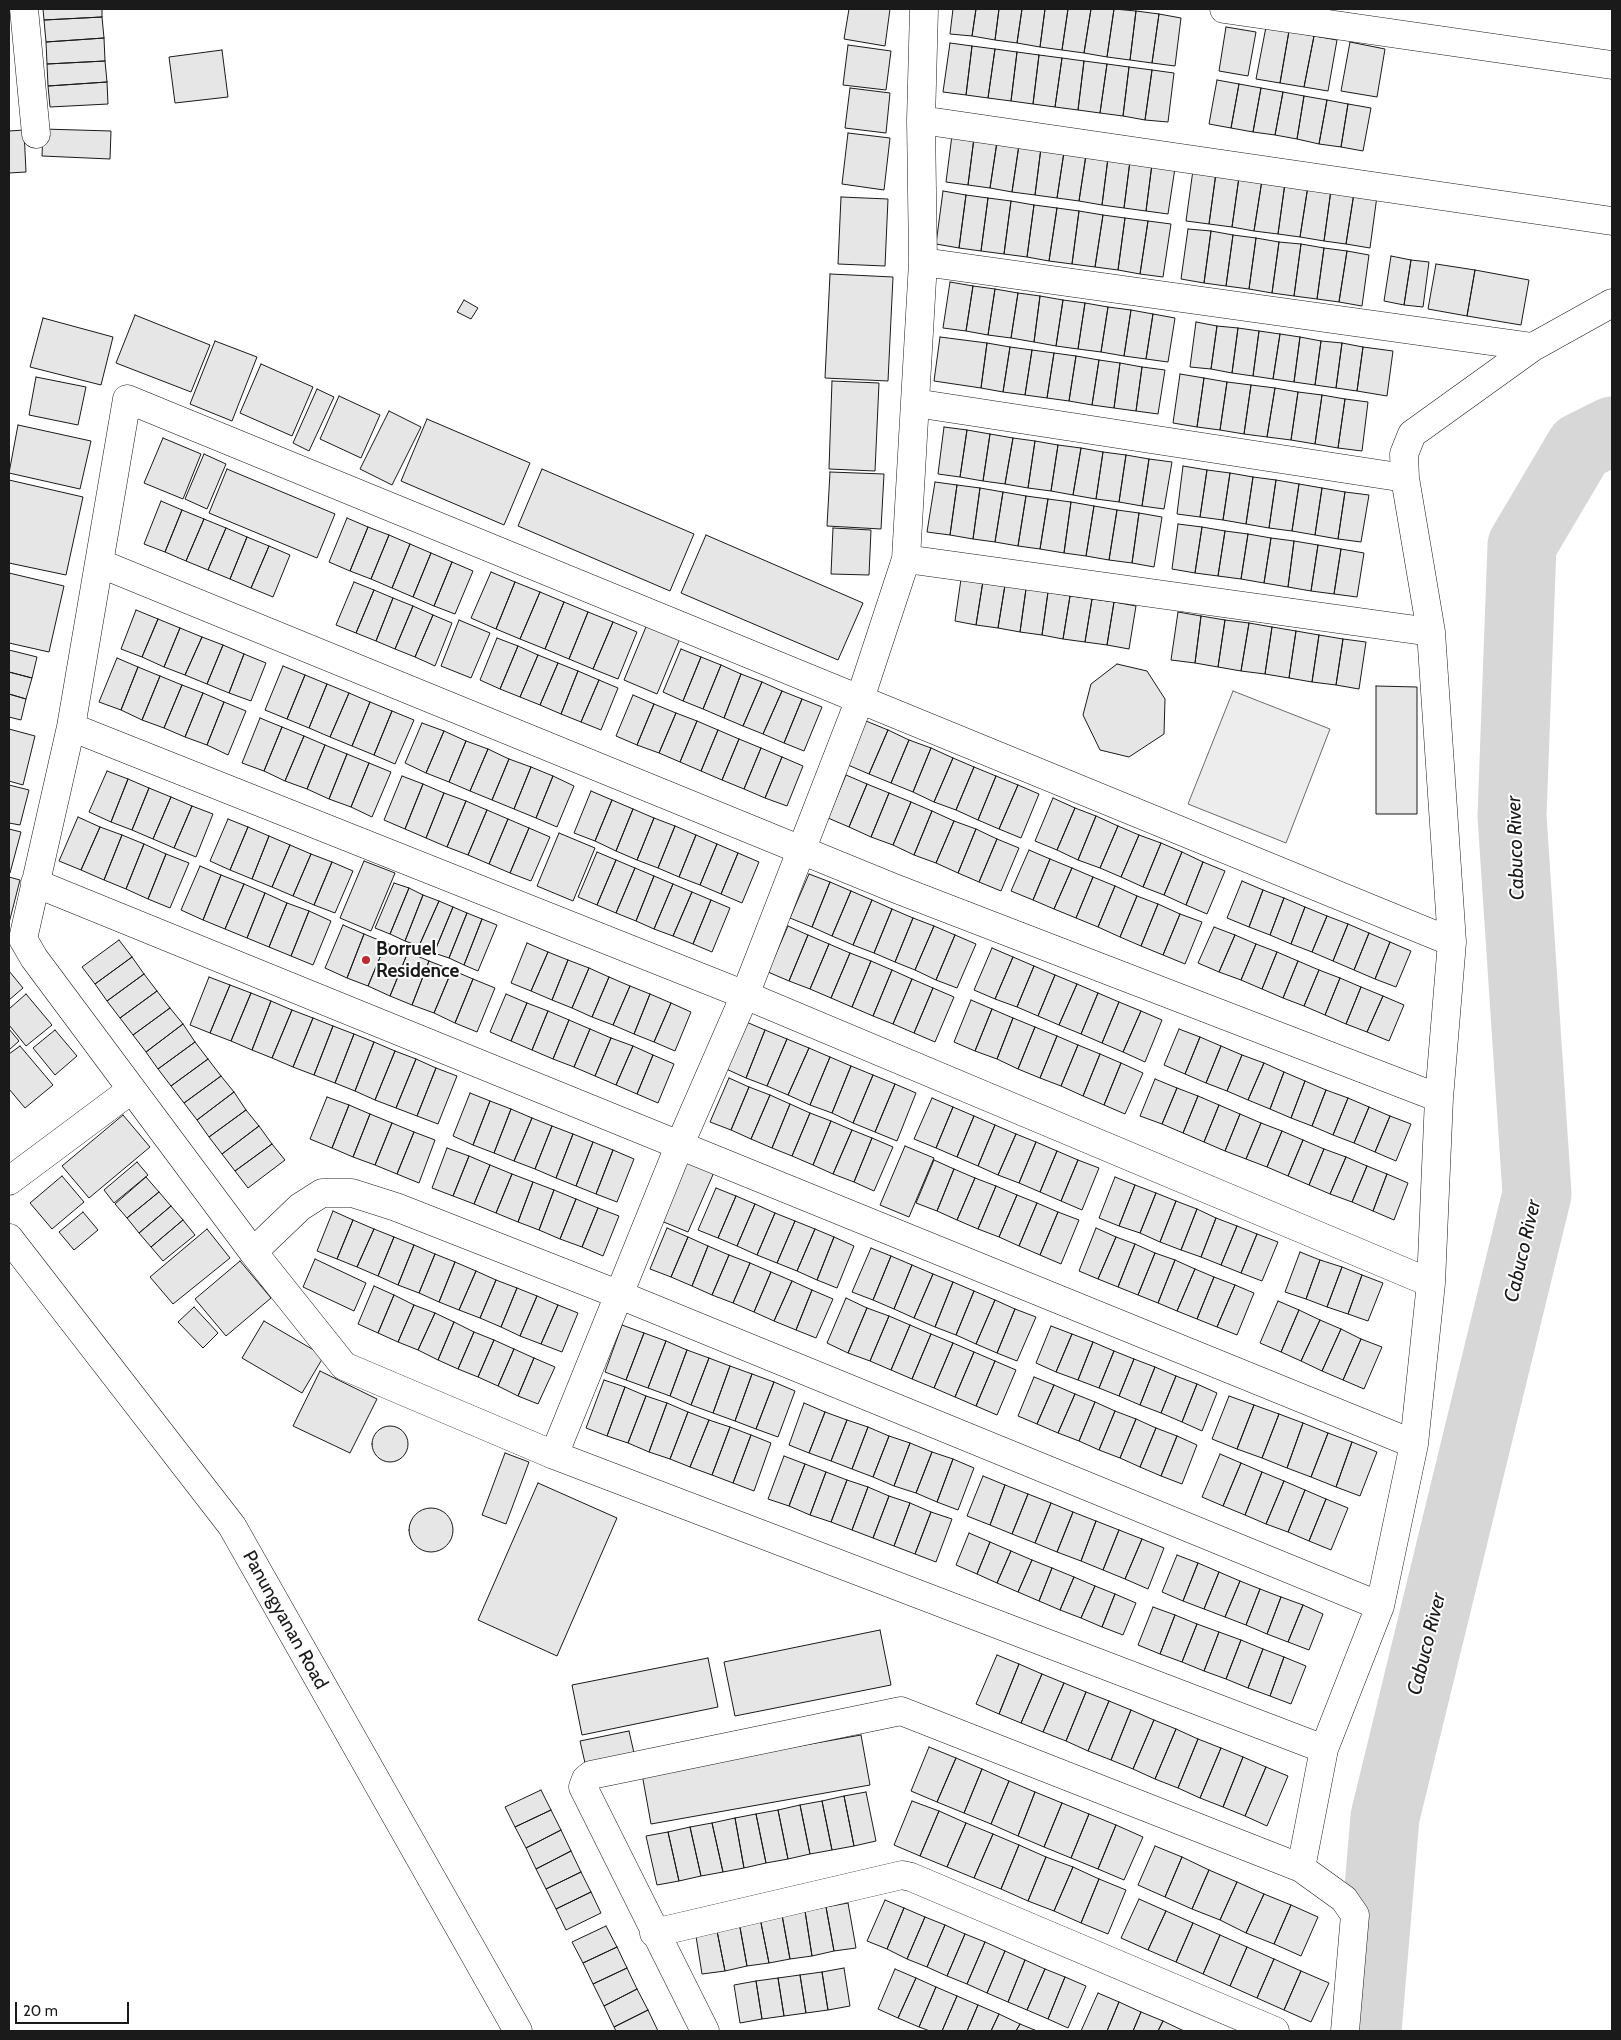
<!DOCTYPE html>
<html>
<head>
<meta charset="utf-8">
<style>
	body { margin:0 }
	#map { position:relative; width:1621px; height:2040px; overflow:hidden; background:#fff; font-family:Cabin,sans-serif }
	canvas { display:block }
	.frame { position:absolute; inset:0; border:10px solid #1a1a1a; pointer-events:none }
	.scale { position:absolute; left:15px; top:2002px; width:114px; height:22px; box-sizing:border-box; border:2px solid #1a1a1a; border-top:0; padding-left:6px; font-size:15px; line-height:18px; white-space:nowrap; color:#1a1a1a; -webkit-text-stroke:4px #fff; paint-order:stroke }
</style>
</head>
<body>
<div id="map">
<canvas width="1621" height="2040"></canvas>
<div class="frame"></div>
<div class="scale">20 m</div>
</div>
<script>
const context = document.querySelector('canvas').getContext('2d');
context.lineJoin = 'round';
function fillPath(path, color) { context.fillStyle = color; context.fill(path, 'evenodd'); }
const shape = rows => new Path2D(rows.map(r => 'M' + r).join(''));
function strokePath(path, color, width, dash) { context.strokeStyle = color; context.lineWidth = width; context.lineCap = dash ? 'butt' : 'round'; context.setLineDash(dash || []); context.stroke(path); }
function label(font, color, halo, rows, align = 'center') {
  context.font = font + ' Cabin,sans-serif'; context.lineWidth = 4; context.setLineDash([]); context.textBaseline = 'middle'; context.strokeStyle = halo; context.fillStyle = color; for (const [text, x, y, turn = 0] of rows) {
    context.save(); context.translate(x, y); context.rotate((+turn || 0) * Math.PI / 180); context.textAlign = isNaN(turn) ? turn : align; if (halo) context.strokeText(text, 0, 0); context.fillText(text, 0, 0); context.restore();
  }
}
const green = shape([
	[1233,691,1330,729,1286,843,1188,804,1233,691]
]);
fillPath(green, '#ededed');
strokePath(green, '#6a6a6a', 1);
strokePath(shape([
	[1367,2031,1385,1817,1537,1194,1512,816,1522,545,1580,447,1612,431]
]), '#d7d7d7', 69);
const building = shape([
	[43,9,102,9,102,17,44,20,43,9],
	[849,9,890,9,885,46,844,39,849,9],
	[953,9,976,9,972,36,950,34,953,9],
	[976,9,999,9,995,40,972,36,976,9],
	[999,9,1022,9,1017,43,995,40,999,9],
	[1022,9,1045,9,1040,47,1017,43,1022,9],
	[1045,9,1068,9,1062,50,1040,47,1045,9],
	[1068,9,1091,9,1084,53,1062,50,1068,9],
	[1091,9,1114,9,1107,57,1084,53,1091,9],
	[1114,9,1136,11,1130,60,1107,57,1114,9],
	[1136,11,1159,14,1152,63,1130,60,1136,11],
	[1159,14,1181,18,1175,66,1152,63,1159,14],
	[102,17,104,38,46,42,44,20,102,17],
	[1226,27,1256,32,1248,76,1219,71,1226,27],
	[1266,27,1289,31,1280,83,1256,79,1266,27],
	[1289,31,1314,36,1304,87,1280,83,1289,31],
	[1314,36,1337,40,1328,91,1304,87,1314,36],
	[104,38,105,61,47,64,46,42,104,38],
	[1350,42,1385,49,1377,97,1341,91,1350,42],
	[950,43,972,46,966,95,943,92,950,43],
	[848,45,891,51,886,90,843,85,848,45],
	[972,46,995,49,988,98,966,95,972,46],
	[995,49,1017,52,1011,101,988,98,995,49],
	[222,50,228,97,175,103,169,57,222,50],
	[1017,52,1039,55,1033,104,1011,101,1017,52],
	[1039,55,1062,58,1055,107,1033,104,1039,55],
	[1062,58,1084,61,1078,110,1055,107,1062,58],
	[105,61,107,82,48,86,47,64,105,61],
	[1084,61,1107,64,1100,113,1078,110,1084,61],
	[1107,64,1129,67,1123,116,1100,113,1107,64],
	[1129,67,1152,70,1145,120,1123,116,1129,67],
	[1152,70,1174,73,1168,122,1145,120,1152,70],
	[1217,80,1239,84,1231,128,1209,124,1217,80],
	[107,82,108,104,50,107,48,86,107,82],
	[1239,84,1261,88,1253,132,1231,128,1239,84],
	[850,88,890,93,886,133,845,128,850,88],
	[1261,88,1283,92,1275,135,1253,132,1261,88],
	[1283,92,1304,96,1297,139,1275,135,1283,92],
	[1304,96,1327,100,1319,144,1297,139,1304,96],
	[1327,100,1348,104,1341,147,1319,144,1327,100],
	[1348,104,1371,108,1363,151,1341,147,1348,104],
	[43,129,111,131,110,159,42,156,43,129],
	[24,130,26,172,9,173,9,131,24,130],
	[848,133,890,138,884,190,842,184,848,133],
	[952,135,974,138,968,185,946,182,952,135],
	[974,138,997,142,990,188,968,185,974,138],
	[997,142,1019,145,1012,192,990,188,997,142],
	[1019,145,1041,148,1035,195,1012,192,1019,145],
	[1041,148,1064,152,1057,198,1035,195,1041,148],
	[1064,152,1086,155,1079,201,1057,198,1064,152],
	[1086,155,1108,158,1102,205,1079,201,1086,155],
	[1108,158,1130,161,1124,208,1102,205,1108,158],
	[1130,161,1152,164,1146,211,1124,208,1130,161],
	[1152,164,1175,168,1168,214,1146,211,1152,164],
	[1193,170,1216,173,1209,224,1186,221,1193,170],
	[1216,173,1239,177,1232,227,1209,224,1216,173],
	[1239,177,1262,180,1254,231,1232,227,1239,177],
	[1262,180,1285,183,1278,234,1254,231,1262,180],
	[1285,183,1308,186,1300,237,1278,234,1285,183],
	[1308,186,1331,190,1324,241,1300,237,1308,186],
	[1331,190,1354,193,1346,244,1324,241,1331,190],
	[943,191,966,195,959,248,936,244,943,191],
	[1354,193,1377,196,1370,248,1346,244,1354,193],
	[966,195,988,198,981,251,959,248,966,195],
	[841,197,888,199,885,266,838,264,841,197],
	[988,198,1011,201,1004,254,981,251,988,198],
	[1011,201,1034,205,1027,257,1004,254,1011,201],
	[1034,205,1057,208,1049,261,1027,257,1034,205],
	[1057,208,1079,211,1072,264,1049,261,1057,208],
	[1079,211,1103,215,1095,267,1072,264,1079,211],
	[1103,215,1125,218,1118,270,1095,267,1103,215],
	[1125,218,1148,221,1140,274,1118,270,1125,218],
	[1148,221,1171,224,1163,277,1140,274,1148,221],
	[1188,229,1211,231,1204,283,1181,279,1188,229],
	[1211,231,1233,235,1226,286,1204,283,1211,231],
	[1233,235,1256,238,1249,289,1226,286,1233,235],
	[1256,238,1279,242,1272,293,1249,289,1256,238],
	[1279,242,1301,244,1294,296,1272,293,1279,242],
	[1301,244,1324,248,1317,299,1294,296,1301,244],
	[1324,248,1347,251,1339,302,1317,299,1324,248],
	[1347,251,1369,255,1362,306,1339,302,1347,251],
	[1391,256,1411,260,1404,305,1384,301,1391,256],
	[1411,260,1429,262,1423,307,1404,305,1411,260],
	[1436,264,1475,270,1467,316,1428,309,1436,264],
	[1475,270,1529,280,1521,325,1467,316,1475,270],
	[830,274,893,277,888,381,825,378,830,274],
	[950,282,973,286,966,331,943,328,950,282],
	[973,286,995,289,988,335,966,331,973,286],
	[995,289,1018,293,1011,338,988,335,995,289],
	[1018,293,1040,296,1034,342,1011,338,1018,293],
	[1040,296,1063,300,1056,346,1034,342,1040,296],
	[464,300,478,308,471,319,457,312,464,300],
	[1063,300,1085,303,1078,349,1056,346,1063,300],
	[1085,303,1108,307,1101,352,1078,349,1085,303],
	[1108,307,1131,310,1124,356,1101,352,1108,307],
	[1131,310,1153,314,1146,359,1124,356,1131,310],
	[1153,314,1175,318,1168,362,1146,359,1153,314],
	[135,315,210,345,191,392,116,363,135,315],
	[43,318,113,337,101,385,30,367,43,318],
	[1196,322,1217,326,1211,369,1190,367,1196,322],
	[1217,326,1238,328,1232,373,1211,369,1217,326],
	[1238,328,1259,331,1253,376,1232,373,1238,328],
	[1259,331,1280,334,1273,379,1253,376,1259,331],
	[1280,334,1300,337,1294,382,1273,379,1280,334],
	[940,337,987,343,981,388,934,381,940,337],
	[1300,337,1321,341,1315,385,1294,382,1300,337],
	[215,341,257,357,232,421,190,404,215,341],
	[1321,341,1342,343,1336,388,1315,385,1321,341],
	[987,343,1010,347,1003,392,981,388,987,343],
	[1342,343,1363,347,1357,391,1336,388,1342,343],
	[1010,347,1032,350,1025,395,1003,392,1010,347],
	[1363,347,1393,351,1387,396,1357,391,1363,347],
	[1032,350,1054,353,1047,398,1025,395,1032,350],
	[1054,353,1076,356,1069,401,1047,398,1054,353],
	[1076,356,1099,360,1092,405,1069,401,1076,356],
	[1099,360,1120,363,1114,408,1092,405,1099,360],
	[1120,363,1142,367,1136,411,1114,408,1120,363],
	[261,364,313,387,292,436,240,413,261,364],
	[1142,367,1165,370,1158,414,1136,411,1142,367],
	[1180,374,1204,378,1197,427,1173,423,1180,374],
	[36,377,86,387,78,425,29,415,36,377],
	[1204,378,1227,382,1220,430,1197,427,1204,378],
	[832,381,879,383,875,471,829,469,832,381],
	[1227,382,1251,385,1244,434,1220,430,1227,382],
	[1251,385,1275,388,1267,437,1244,434,1251,385],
	[1275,388,1298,392,1291,440,1267,437,1275,388],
	[317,389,334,397,309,451,293,443,317,389],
	[1298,392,1322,395,1315,444,1291,440,1298,392],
	[1322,395,1345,399,1338,448,1315,444,1322,395],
	[339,396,380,415,361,458,320,439,339,396],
	[1345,399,1368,402,1362,451,1338,448,1345,399],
	[389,411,421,427,392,485,360,469,389,411],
	[427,419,530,463,504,525,401,481,427,419],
	[18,425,91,441,80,489,9,473,18,425],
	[944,427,967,430,960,477,938,474,944,427],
	[967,430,990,434,983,481,960,477,967,430],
	[990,434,1013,438,1005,484,983,481,990,434],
	[163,438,201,454,183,499,144,483,163,438],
	[1013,438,1035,441,1028,488,1005,484,1013,438],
	[1035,441,1058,445,1051,491,1028,488,1035,441],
	[1058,445,1081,448,1073,495,1051,491,1058,445],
	[1081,448,1103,452,1096,499,1073,495,1081,448],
	[1103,452,1126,455,1119,502,1096,499,1103,452],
	[204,454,226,464,207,509,185,499,204,454],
	[1126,455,1149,459,1142,506,1119,502,1126,455],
	[1149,459,1172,462,1164,509,1142,506,1149,459],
	[1183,466,1207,470,1200,517,1177,514,1183,466],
	[227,469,335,514,317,558,209,513,227,469],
	[542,469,694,534,670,591,518,526,542,469],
	[1207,470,1230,473,1223,520,1200,517,1207,470],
	[830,472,884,474,881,529,827,526,830,472],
	[1230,473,1253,477,1246,524,1223,520,1230,473],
	[1253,477,1276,480,1269,528,1246,524,1253,477],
	[9,480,83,497,66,575,9,563,9,480],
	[1276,480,1299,484,1292,531,1269,528,1276,480],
	[935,482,957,485,950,535,927,532,935,482],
	[1299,484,1322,488,1315,535,1292,531,1299,484],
	[957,485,980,488,973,539,950,535,957,485],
	[980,488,1003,492,995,542,973,539,980,488],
	[1322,488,1345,492,1338,539,1315,535,1322,488],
	[1003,492,1026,496,1018,546,995,542,1003,492],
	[1345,492,1369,495,1361,542,1338,539,1345,492],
	[1026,496,1048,499,1040,549,1018,546,1026,496],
	[1048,499,1071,502,1064,553,1040,549,1048,499],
	[161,501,182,510,165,552,144,544,161,501],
	[1071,502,1094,506,1086,556,1064,553,1071,502],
	[1094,506,1117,510,1109,560,1086,556,1094,506],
	[182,510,204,519,186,561,165,552,182,510],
	[1117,510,1139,513,1132,563,1109,560,1117,510],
	[1139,513,1162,517,1154,567,1132,563,1139,513],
	[347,518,368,527,350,571,329,562,347,518],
	[204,519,226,528,208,570,186,561,204,519],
	[1178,524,1202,527,1195,573,1172,569,1178,524],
	[368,527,389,535,371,579,350,571,368,527],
	[1202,527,1225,531,1218,576,1195,573,1202,527],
	[226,528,247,537,230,579,208,570,226,528],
	[833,528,871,530,869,575,831,574,833,528],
	[1225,531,1248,534,1241,579,1218,576,1225,531],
	[1248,534,1271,538,1264,583,1241,579,1248,534],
	[389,535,410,544,392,588,371,579,389,535],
	[706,535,863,603,838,660,681,593,706,535],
	[247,537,269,546,251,588,230,579,247,537],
	[1271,538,1294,541,1288,587,1264,583,1271,538],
	[1294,541,1318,545,1311,591,1288,587,1294,541],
	[410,544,431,553,413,597,392,588,410,544],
	[1318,545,1341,549,1334,594,1311,591,1318,545],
	[269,546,290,555,273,597,251,588,269,546],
	[1341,549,1364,553,1357,597,1334,594,1341,549],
	[431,553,452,562,434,606,413,597,431,553],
	[452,562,473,571,455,614,434,606,452,562],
	[491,572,515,582,496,629,471,618,491,572],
	[9,573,64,586,49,652,9,643,9,573],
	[961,579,983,581,976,625,955,621,961,579],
	[983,581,1005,585,998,628,976,625,983,581],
	[354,582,374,590,356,633,336,625,354,582],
	[515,582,540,592,520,639,496,629,515,582],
	[1005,585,1026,589,1020,632,998,628,1005,585],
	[1026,589,1048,592,1042,635,1020,632,1026,589],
	[374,590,393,598,376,641,356,633,374,590],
	[540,592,564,602,545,649,520,639,540,592],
	[1048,592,1070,596,1063,639,1042,635,1048,592],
	[1070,596,1092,599,1085,642,1063,639,1070,596],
	[393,598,413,606,395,649,376,641,393,598],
	[1092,599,1114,602,1107,645,1085,642,1092,599],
	[564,602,588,612,569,659,545,649,564,602],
	[1114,602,1136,606,1129,649,1107,645,1114,602],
	[413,606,433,615,415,657,395,649,413,606],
	[136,610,158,619,142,657,121,649,136,610],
	[588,612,613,622,593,669,569,659,588,612],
	[1178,612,1201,616,1195,663,1171,660,1178,612],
	[433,615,452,623,435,666,415,657,433,615],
	[1201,616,1225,620,1218,667,1195,663,1201,616],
	[158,619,180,628,164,667,142,657,158,619],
	[459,620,490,633,471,678,441,666,459,620],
	[1225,620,1249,623,1241,671,1218,667,1225,620],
	[613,622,637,632,618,679,593,669,613,622],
	[648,622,681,636,657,694,624,680,648,622],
	[1249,623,1272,627,1265,674,1241,671,1249,623],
	[1272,627,1296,631,1289,678,1265,674,1272,627],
	[180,628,202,637,185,675,164,667,180,628],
	[1296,631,1319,635,1312,682,1289,678,1296,631],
	[1319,635,1343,639,1336,685,1312,682,1319,635],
	[202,637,223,645,207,684,185,675,202,637],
	[497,638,518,646,500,689,480,680,497,638],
	[1343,639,1366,642,1359,689,1336,685,1343,639],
	[223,645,244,654,229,693,207,684,223,645],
	[518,646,538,655,520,697,500,689,518,646],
	[681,649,701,657,683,701,663,692,681,649],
	[9,650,37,657,32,678,9,672,9,650],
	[244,654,266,663,251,701,229,693,244,654],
	[538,655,558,663,540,705,520,697,538,655],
	[701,657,721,665,703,709,683,701,701,657],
	[117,658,138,667,121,710,99,702,117,658],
	[558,663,578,671,561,714,540,705,558,663],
	[1117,664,1147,671,1165,699,1164,734,1129,757,1100,750,1083,715,1091,684,1117,664],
	[721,665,741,674,724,718,703,709,721,665],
	[283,666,305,675,287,719,265,710,283,666],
	[138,667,160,676,142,720,121,710,138,667],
	[578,671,599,680,581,722,561,714,578,671],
	[9,672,32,678,26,699,9,694,9,672],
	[741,674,762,682,743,726,724,718,741,674],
	[305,675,327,684,309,728,287,719,305,675],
	[160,676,182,685,164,728,142,720,160,676],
	[599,680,618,688,601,730,581,722,599,680],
	[762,682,782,691,763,734,743,726,762,682],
	[327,684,349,693,330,737,309,728,327,684],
	[182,685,203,693,185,737,164,728,182,685],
	[1376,686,1417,687,1417,814,1376,814,1376,686],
	[782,691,802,699,784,743,763,734,782,691],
	[203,693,224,702,207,745,185,737,203,693],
	[349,693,370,702,352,746,330,737,349,693],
	[9,694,26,699,21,720,9,717,9,694],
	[633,695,654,704,637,745,616,736,633,695],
	[802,699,822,707,804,751,784,743,802,699],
	[224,702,246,711,228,755,207,745,224,702],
	[370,702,392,711,374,755,352,746,370,702],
	[654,704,676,713,659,753,637,745,654,704],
	[392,711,414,720,395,764,374,755,392,711],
	[676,713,697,721,680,762,659,753,676,713],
	[260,718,282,727,264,771,242,763,260,718],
	[697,721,718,730,701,771,680,762,697,721],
	[866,721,888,730,869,774,848,765,866,721],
	[422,723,444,731,426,773,405,763,422,723],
	[282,727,304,736,285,781,264,771,282,727],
	[9,729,35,736,23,785,9,781,9,729],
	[718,730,739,739,722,780,701,771,718,730],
	[888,730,909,740,891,783,869,774,888,730],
	[444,731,466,741,449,782,426,773,444,731],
	[304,736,325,745,307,789,285,781,304,736],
	[739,739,761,748,744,789,722,780,739,739],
	[909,740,931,748,913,792,891,783,909,740],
	[466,741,488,749,470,791,449,782,466,741],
	[325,745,347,754,329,799,307,789,325,745],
	[761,748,782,757,765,798,744,789,761,748],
	[931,748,953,758,934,802,913,792,931,748],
	[488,749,509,759,492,800,470,791,488,749],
	[347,754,369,763,351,807,329,799,347,754],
	[782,757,803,766,787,806,765,798,782,757],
	[953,758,974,767,956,810,934,802,953,758],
	[509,759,531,767,514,809,492,800,509,759],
	[369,763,391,772,372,817,351,807,369,763],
	[531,767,553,776,536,818,514,809,531,767],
	[974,767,996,776,978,820,956,810,974,767],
	[107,771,128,779,111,822,89,812,107,771],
	[846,775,867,784,849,827,828,818,846,775],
	[402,776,423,784,405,829,384,820,402,776],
	[553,776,574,786,557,827,536,818,553,776],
	[996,776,1018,785,999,829,978,820,996,776],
	[128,779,149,788,132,830,111,822,128,779],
	[423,784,444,793,426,838,405,829,423,784],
	[867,784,889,793,871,837,849,827,867,784],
	[9,785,29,790,20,825,9,823,9,785],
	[1018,785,1039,794,1021,838,999,829,1018,785],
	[149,788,171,797,153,839,132,830,149,788],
	[591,791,612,800,595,841,574,833,591,791],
	[444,793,466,801,447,847,426,838,444,793],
	[889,793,911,802,893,845,871,837,889,793],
	[171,797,192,806,174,848,153,839,171,797],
	[1053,798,1075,808,1057,850,1035,841,1053,798],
	[612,800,633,809,616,851,595,841,612,800],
	[466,801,487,810,468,855,447,847,466,801],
	[911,802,932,811,914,855,893,845,911,802],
	[192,806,213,814,196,857,174,848,192,806],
	[1075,808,1096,816,1078,860,1057,850,1075,808],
	[633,809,654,818,637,860,616,851,633,809],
	[487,810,508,819,489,864,468,855,487,810],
	[932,811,954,821,936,863,914,855,932,811],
	[1096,816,1118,826,1100,868,1078,860,1096,816],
	[78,817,100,827,81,870,59,861,78,817],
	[654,818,675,826,658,868,637,860,654,818],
	[228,819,248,827,230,870,210,861,228,819],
	[508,819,529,828,510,873,489,864,508,819],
	[954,821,976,829,958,873,936,863,954,821],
	[675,826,696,835,679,877,658,868,675,826],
	[1118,826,1139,835,1121,877,1100,868,1118,826],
	[100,827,122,835,104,880,81,870,100,827],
	[248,827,269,836,252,879,230,870,248,827],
	[529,828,550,837,531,881,510,873,529,828],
	[9,829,21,832,10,873,9,872,9,829],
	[976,829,997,839,979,882,958,873,976,829],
	[559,833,595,848,573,901,537,886,559,833],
	[122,835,144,844,126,889,104,880,122,835],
	[696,835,717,844,700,885,679,877,696,835],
	[1139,835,1161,843,1143,887,1121,877,1139,835],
	[269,836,290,845,272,887,252,879,269,836],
	[997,839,1019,848,1001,891,979,882,997,839],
	[1161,843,1182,852,1164,895,1143,887,1161,843],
	[144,844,166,854,148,899,126,889,144,844],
	[717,844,738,853,721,894,700,885,717,844],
	[290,845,311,854,293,896,272,887,290,845],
	[1029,850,1050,859,1033,900,1011,891,1029,850],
	[597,852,616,860,597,905,578,897,597,852],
	[1182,852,1203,862,1186,905,1164,895,1182,852],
	[738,853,759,862,742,903,721,894,738,853],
	[166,854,189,863,170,908,148,899,166,854],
	[311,854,332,862,314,905,293,896,311,854],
	[1050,859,1072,868,1054,909,1033,900,1050,859],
	[616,860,635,868,616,913,597,905,616,860],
	[364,861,395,873,371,931,340,918,364,861],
	[332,862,353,871,335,913,314,905,332,862],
	[1203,862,1225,871,1207,914,1186,905,1203,862],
	[200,866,221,875,203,920,181,910,200,866],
	[635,868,654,876,636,921,616,913,635,868],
	[1072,868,1093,877,1076,918,1054,909,1072,868],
	[809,874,830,882,812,927,790,918,809,874],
	[221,875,244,884,225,929,203,920,221,875],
	[654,876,673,884,654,929,636,921,654,876],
	[9,877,20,880,9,923,9,877],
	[1093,877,1115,886,1098,927,1076,918,1093,877],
	[1242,881,1263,890,1249,927,1227,918,1242,881],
	[830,882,851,891,832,936,812,927,830,882],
	[394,883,409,888,390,934,375,928,394,883],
	[244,884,265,893,247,938,225,929,244,884],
	[673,884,692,892,673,936,654,929,673,884],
	[1115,886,1137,896,1120,937,1098,927,1115,886],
	[409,888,423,895,405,941,390,934,409,888],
	[1263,890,1284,898,1270,935,1249,927,1263,890],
	[851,891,872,900,853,945,832,936,851,891],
	[692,892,711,900,693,944,673,936,692,892],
	[265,893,287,903,269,947,247,938,265,893],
	[423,895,439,901,419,946,405,941,423,895],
	[1137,896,1158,904,1141,946,1120,937,1137,896],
	[1284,898,1305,907,1291,944,1270,935,1284,898],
	[711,900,730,908,712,952,693,944,711,900],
	[872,900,892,909,874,953,853,945,872,900],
	[439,901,453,907,434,953,419,946,439,901],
	[287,903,309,911,291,956,269,947,287,903],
	[1158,904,1180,914,1163,955,1141,946,1158,904],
	[453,907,467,913,449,958,434,953,453,907],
	[1305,907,1327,916,1312,952,1291,944,1305,907],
	[892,909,913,918,895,962,874,953,892,909],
	[309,911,331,921,313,965,291,956,309,911],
	[467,913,482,919,464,965,449,958,467,913],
	[1180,914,1202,922,1185,964,1163,955,1180,914],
	[1327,916,1348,924,1333,961,1312,952,1327,916],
	[913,918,934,926,915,970,895,962,913,918],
	[482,919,497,925,478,971,464,965,482,919],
	[1348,924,1369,933,1354,970,1333,961,1348,924],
	[343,925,364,934,347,978,325,968,343,925],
	[788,926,808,935,789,981,768,972,788,926],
	[934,926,955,935,936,980,915,970,934,926],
	[1214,927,1235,935,1219,972,1198,963,1214,927],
	[1369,933,1390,942,1375,979,1354,970,1369,933],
	[364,934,386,943,368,986,347,978,364,934],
	[808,935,829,944,810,989,789,981,808,935],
	[955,935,976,944,957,988,936,980,955,935],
	[1235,935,1256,944,1241,980,1219,972,1235,935],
	[119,940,132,957,95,984,82,967,119,940],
	[1390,942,1411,951,1396,987,1375,979,1390,942],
	[386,943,408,952,390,996,368,986,386,943],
	[527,943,548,952,531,991,511,983,527,943],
	[829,944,850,953,831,998,810,989,829,944],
	[1256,944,1277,952,1262,989,1241,980,1256,944],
	[992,948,1013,957,995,999,974,990,992,948],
	[408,952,429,961,412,1005,390,996,408,952],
	[548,952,568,960,552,1000,531,991,548,952],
	[1277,952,1298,961,1283,998,1262,989,1277,952],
	[850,953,871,961,852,1007,831,998,850,953],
	[132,957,144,974,107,1001,95,984,132,957],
	[1013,957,1034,966,1017,1007,995,999,1013,957],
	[568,960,589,968,572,1008,552,1000,568,960],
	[429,961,452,970,434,1013,412,1005,429,961],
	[871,961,892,970,873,1016,852,1007,871,961],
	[1298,961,1319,970,1304,1006,1283,998,1298,961],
	[1034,966,1055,975,1038,1016,1017,1007,1034,966],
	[589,968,609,977,592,1017,572,1008,589,968],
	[452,970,473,979,455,1023,434,1013,452,970],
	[892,970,912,979,893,1024,873,1016,892,970],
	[1319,970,1340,978,1325,1015,1304,1006,1319,970],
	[9,971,23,988,9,1000,9,971],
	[144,974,157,991,120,1018,107,1001,144,974],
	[1055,975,1077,984,1059,1025,1038,1016,1055,975],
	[209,977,230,985,210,1033,190,1025,209,977],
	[609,977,630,986,613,1025,592,1017,609,977],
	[1340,978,1361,987,1346,1024,1325,1015,1340,978],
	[473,979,495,988,477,1032,455,1023,473,979],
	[912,979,933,988,914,1033,893,1024,912,979],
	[1077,984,1098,993,1081,1034,1059,1025,1077,984],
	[230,985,251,993,231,1041,210,1033,230,985],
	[630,986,650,994,634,1034,613,1025,630,986],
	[1361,987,1383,996,1367,1032,1346,1024,1361,987],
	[933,988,954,997,935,1042,914,1033,933,988],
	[157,991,170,1008,133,1035,120,1018,157,991],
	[251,993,271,1001,252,1050,231,1041,251,993],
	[1098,993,1119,1002,1102,1043,1081,1034,1098,993],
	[26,994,52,1025,26,1046,9,1025,9,1009,26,994],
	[506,994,527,1003,511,1041,490,1032,506,994],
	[650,994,671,1003,654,1042,634,1034,650,994],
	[1383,996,1404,1005,1389,1041,1367,1032,1383,996],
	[971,1000,992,1009,975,1051,954,1042,971,1000],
	[271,1001,292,1010,272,1058,252,1050,271,1001],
	[1119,1002,1141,1011,1123,1052,1102,1043,1119,1002],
	[527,1003,548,1011,532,1050,511,1041,527,1003],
	[671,1003,691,1012,675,1051,654,1042,671,1003],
	[170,1008,183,1024,146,1052,133,1035,170,1008],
	[992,1009,1013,1018,997,1059,975,1051,992,1009],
	[292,1010,313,1018,293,1067,272,1058,292,1010],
	[548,1011,569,1020,553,1059,532,1050,548,1011],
	[1141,1011,1162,1020,1145,1062,1123,1052,1141,1011],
	[313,1018,333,1026,314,1075,293,1067,313,1018],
	[1013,1018,1035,1027,1018,1069,997,1059,1013,1018],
	[569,1020,590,1029,574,1067,553,1059,569,1020],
	[744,1021,765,1030,746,1078,724,1068,744,1021],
	[183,1024,195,1042,158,1069,146,1052,183,1024],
	[333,1026,354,1034,335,1083,314,1075,333,1026],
	[1035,1027,1057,1036,1040,1078,1018,1069,1035,1027],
	[9,1029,19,1041,9,1050,9,1029],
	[590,1029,611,1038,595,1076,574,1067,590,1029],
	[1179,1029,1200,1037,1185,1074,1164,1065,1179,1029],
	[55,1030,77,1056,55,1075,33,1048,55,1030],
	[765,1030,787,1039,767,1086,746,1078,765,1030],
	[354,1034,374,1042,355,1091,335,1083,354,1034],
	[1057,1036,1078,1045,1061,1086,1040,1078,1057,1036],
	[1200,1037,1221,1046,1206,1083,1185,1074,1200,1037],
	[611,1038,633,1046,616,1085,595,1076,611,1038],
	[787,1039,809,1048,788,1095,767,1086,787,1039],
	[195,1042,208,1059,171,1086,158,1069,195,1042],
	[374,1042,395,1051,375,1100,355,1091,374,1042],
	[1078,1045,1100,1054,1083,1096,1061,1086,1078,1045],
	[20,1046,53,1085,25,1108,9,1089,9,1054,20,1046],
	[633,1046,653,1055,637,1094,616,1085,633,1046],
	[1221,1046,1242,1055,1227,1091,1206,1083,1221,1046],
	[809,1048,830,1057,810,1105,788,1095,809,1048],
	[395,1051,416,1059,396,1108,375,1100,395,1051],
	[1100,1054,1121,1063,1104,1105,1083,1096,1100,1054],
	[653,1055,674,1064,658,1103,637,1094,653,1055],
	[1242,1055,1264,1063,1248,1100,1227,1091,1242,1055],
	[830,1057,851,1066,832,1113,810,1105,830,1057],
	[208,1059,221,1076,184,1103,171,1086,208,1059],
	[416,1059,436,1068,417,1116,396,1108,416,1059],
	[1121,1063,1143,1073,1125,1114,1104,1105,1121,1063],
	[1264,1063,1284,1072,1270,1109,1248,1100,1264,1063],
	[851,1066,873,1075,853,1123,832,1113,851,1066],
	[436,1068,457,1076,438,1124,417,1116,436,1068],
	[1284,1072,1305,1081,1291,1118,1270,1109,1284,1072],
	[873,1075,895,1084,875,1132,853,1123,873,1075],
	[221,1076,234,1092,197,1120,184,1103,221,1076],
	[729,1078,749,1087,731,1130,710,1122,729,1078],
	[1155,1079,1177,1088,1162,1124,1140,1116,1155,1079],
	[1305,1081,1326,1090,1312,1126,1291,1118,1305,1081],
	[895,1084,916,1093,897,1141,875,1132,895,1084],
	[749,1087,770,1095,751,1139,731,1130,749,1087],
	[1177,1088,1198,1096,1183,1133,1162,1124,1177,1088],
	[1326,1090,1348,1098,1333,1135,1312,1126,1326,1090],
	[234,1092,246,1110,209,1137,197,1120,234,1092],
	[470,1093,490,1101,473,1145,453,1136,470,1093],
	[770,1095,790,1104,772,1148,751,1139,770,1095],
	[1198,1096,1219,1105,1204,1142,1183,1133,1198,1096],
	[327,1097,349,1105,332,1148,310,1139,327,1097],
	[932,1098,953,1107,936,1148,914,1139,932,1098],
	[1348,1098,1369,1107,1354,1143,1333,1135,1348,1098],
	[490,1101,511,1109,494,1153,473,1145,490,1101],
	[790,1104,810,1113,792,1156,772,1148,790,1104],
	[349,1105,370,1114,353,1157,332,1148,349,1105],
	[1219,1105,1240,1114,1225,1151,1204,1142,1219,1105],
	[953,1107,974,1116,957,1157,936,1148,953,1107],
	[1369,1107,1390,1116,1375,1152,1354,1143,1369,1107],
	[511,1109,532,1118,514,1161,494,1153,511,1109],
	[246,1110,259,1126,222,1154,209,1137,246,1110],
	[810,1113,831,1121,813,1165,792,1156,810,1113],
	[370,1114,392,1123,375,1165,353,1157,370,1114],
	[1240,1114,1261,1123,1246,1159,1225,1151,1240,1114],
	[123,1115,150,1147,89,1198,62,1166,123,1115],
	[974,1116,995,1125,978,1166,957,1157,974,1116],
	[1390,1116,1411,1124,1396,1161,1375,1152,1390,1116],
	[532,1118,552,1126,535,1169,514,1161,532,1118],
	[831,1121,852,1130,833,1174,813,1165,831,1121],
	[392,1123,414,1132,397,1174,375,1165,392,1123],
	[1261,1123,1282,1131,1267,1167,1246,1159,1261,1123],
	[995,1125,1016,1134,998,1175,978,1166,995,1125],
	[259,1126,272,1144,235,1171,222,1154,259,1126],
	[552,1126,573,1134,556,1178,535,1169,552,1126],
	[852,1130,872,1138,854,1182,833,1174,852,1130],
	[1282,1131,1303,1140,1288,1176,1267,1167,1282,1131],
	[414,1132,435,1140,419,1183,397,1174,414,1132],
	[573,1134,593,1142,576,1186,556,1178,573,1134],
	[1016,1134,1036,1142,1019,1183,998,1175,1016,1134],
	[872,1138,893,1147,874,1191,854,1182,872,1138],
	[1303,1140,1324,1149,1309,1185,1288,1176,1303,1140],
	[593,1142,613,1150,596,1194,576,1186,593,1142],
	[1036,1142,1057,1151,1040,1192,1019,1183,1036,1142],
	[272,1144,285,1160,248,1188,235,1171,272,1144],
	[905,1146,934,1158,909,1217,880,1205,905,1146],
	[447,1148,469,1156,453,1196,432,1188,447,1148],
	[1324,1149,1346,1157,1330,1194,1309,1185,1324,1149],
	[613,1150,634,1159,617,1202,596,1194,613,1150],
	[1057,1151,1078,1160,1061,1201,1040,1192,1057,1151],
	[469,1156,490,1165,474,1204,453,1196,469,1156],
	[680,1156,715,1170,688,1232,654,1218,680,1156],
	[1346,1157,1367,1166,1352,1202,1330,1194,1346,1157],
	[934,1160,954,1169,937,1211,916,1203,934,1160],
	[1078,1160,1099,1168,1082,1210,1061,1201,1078,1160],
	[137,1162,148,1175,114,1203,104,1190,137,1162],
	[490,1165,512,1174,496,1213,474,1204,490,1165],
	[1367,1166,1387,1174,1373,1211,1352,1202,1367,1166],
	[954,1169,975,1178,957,1220,937,1211,954,1169],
	[512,1174,533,1182,518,1222,496,1213,512,1174],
	[1387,1174,1408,1183,1394,1220,1373,1211,1387,1174],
	[62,1176,84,1202,52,1229,30,1203,62,1176],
	[146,1177,159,1192,127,1218,115,1204,146,1177],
	[1115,1177,1135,1185,1119,1226,1099,1218,1115,1177],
	[975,1178,996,1186,978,1229,957,1220,975,1178],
	[533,1182,554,1190,539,1230,518,1222,533,1182],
	[1135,1185,1156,1193,1140,1233,1119,1226,1135,1185],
	[996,1186,1017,1195,999,1237,978,1229,996,1186],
	[716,1188,736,1196,718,1238,698,1230,716,1188],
	[554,1190,576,1199,560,1239,539,1230,554,1190],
	[159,1192,171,1206,139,1233,127,1218,159,1192],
	[1156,1193,1176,1201,1160,1242,1140,1233,1156,1193],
	[1017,1195,1037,1203,1019,1246,999,1237,1017,1195],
	[736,1196,755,1204,737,1246,718,1238,736,1196],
	[576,1199,598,1208,582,1247,560,1239,576,1199],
	[1176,1201,1197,1209,1181,1250,1160,1242,1176,1201],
	[1037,1203,1058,1212,1040,1255,1019,1246,1037,1203],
	[755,1204,775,1213,757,1255,737,1246,755,1204],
	[171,1206,183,1220,151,1247,139,1233,171,1206],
	[598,1208,619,1216,603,1256,582,1247,598,1208],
	[1197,1209,1216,1218,1201,1257,1181,1250,1197,1209],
	[333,1211,353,1220,337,1259,317,1251,333,1211],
	[83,1212,98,1230,74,1250,59,1232,83,1212],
	[1058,1212,1079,1220,1061,1264,1040,1255,1058,1212],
	[775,1213,795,1221,777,1263,757,1255,775,1213],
	[1216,1218,1237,1226,1221,1265,1201,1257,1216,1218],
	[183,1220,195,1235,163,1261,151,1247,183,1220],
	[353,1220,374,1229,357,1267,337,1259,353,1220],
	[795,1221,815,1229,797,1271,777,1263,795,1221],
	[1237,1226,1257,1234,1241,1273,1221,1265,1237,1226],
	[667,1228,688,1237,671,1277,650,1269,667,1228],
	[1096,1228,1116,1237,1098,1279,1079,1271,1096,1228],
	[207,1229,230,1258,173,1304,150,1277,207,1229],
	[374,1229,394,1237,378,1276,357,1267,374,1229],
	[815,1229,834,1237,817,1280,797,1271,815,1229],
	[1257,1234,1278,1242,1262,1281,1241,1273,1257,1234],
	[394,1237,414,1245,398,1285,378,1276,394,1237],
	[688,1237,708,1246,692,1286,671,1277,688,1237],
	[834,1237,854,1246,837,1288,817,1280,834,1237],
	[1116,1237,1135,1244,1118,1287,1098,1279,1116,1237],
	[1135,1244,1155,1253,1138,1295,1118,1287,1135,1244],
	[414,1245,435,1254,419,1293,398,1285,414,1245],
	[708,1246,729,1255,712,1295,692,1286,708,1246],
	[871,1248,891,1256,873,1300,852,1292,871,1248],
	[1300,1252,1320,1260,1306,1299,1285,1292,1300,1252],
	[1155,1253,1175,1260,1158,1303,1138,1295,1155,1253],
	[435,1254,455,1262,439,1302,419,1293,435,1254],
	[729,1255,750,1263,733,1303,712,1295,729,1255],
	[891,1256,912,1265,894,1309,873,1300,891,1256],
	[315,1259,366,1283,354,1311,303,1287,315,1259],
	[1175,1260,1195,1269,1177,1311,1158,1303,1175,1260],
	[1320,1260,1342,1267,1327,1307,1306,1299,1320,1260],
	[240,1261,271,1298,226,1336,195,1299,240,1261],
	[455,1262,476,1271,459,1310,439,1302,455,1262],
	[750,1263,771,1272,754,1312,733,1303,750,1263],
	[912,1265,933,1274,914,1318,894,1309,912,1265],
	[1342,1267,1362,1275,1348,1314,1327,1307,1342,1267],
	[1195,1269,1214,1277,1197,1319,1177,1311,1195,1269],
	[476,1271,496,1280,480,1318,459,1310,476,1271],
	[771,1272,792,1281,774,1321,754,1312,771,1272],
	[933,1274,953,1282,935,1327,914,1318,933,1274],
	[1362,1275,1383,1283,1368,1321,1348,1314,1362,1275],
	[1214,1277,1235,1285,1217,1327,1197,1319,1214,1277],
	[496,1280,517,1288,501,1327,480,1318,496,1280],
	[792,1281,812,1290,796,1330,774,1321,792,1281],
	[953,1282,974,1291,956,1335,935,1327,953,1282],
	[1235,1285,1254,1293,1237,1335,1217,1327,1235,1285],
	[374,1286,394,1295,378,1333,358,1324,374,1286],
	[517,1288,537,1296,520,1336,501,1327,517,1288],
	[812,1290,833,1299,816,1338,796,1330,812,1290],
	[974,1291,995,1300,976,1344,956,1335,974,1291],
	[394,1295,414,1305,398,1342,378,1333,394,1295],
	[537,1296,558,1305,541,1344,520,1336,537,1296],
	[846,1298,867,1308,848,1353,827,1343,846,1298],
	[995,1300,1015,1309,997,1353,976,1344,995,1300],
	[1278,1301,1299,1310,1281,1352,1260,1343,1278,1301],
	[414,1305,435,1313,418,1350,398,1342,414,1305],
	[558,1305,578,1313,562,1352,541,1344,558,1305],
	[194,1307,218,1333,203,1348,178,1322,194,1307],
	[867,1308,889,1316,870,1361,848,1353,867,1308],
	[1015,1309,1036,1317,1017,1361,997,1353,1015,1309],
	[1299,1310,1320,1320,1301,1361,1281,1352,1299,1310],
	[435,1313,454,1322,438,1360,418,1350,435,1313],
	[889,1316,910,1325,891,1370,870,1361,889,1316],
	[1320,1320,1341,1329,1322,1371,1301,1361,1320,1320],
	[264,1321,324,1356,302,1393,242,1358,264,1321],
	[454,1322,474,1332,458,1369,438,1360,454,1322],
	[622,1325,644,1333,626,1380,605,1372,622,1325],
	[910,1325,931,1334,912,1379,891,1370,910,1325],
	[1051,1326,1072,1334,1056,1372,1036,1363,1051,1326],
	[1341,1329,1361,1339,1343,1380,1322,1371,1341,1329],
	[474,1332,494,1340,478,1377,458,1369,474,1332],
	[644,1333,666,1341,648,1388,626,1380,644,1333],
	[931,1334,953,1343,934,1388,912,1379,931,1334],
	[1072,1334,1093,1342,1078,1380,1056,1372,1072,1334],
	[1361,1339,1382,1347,1364,1389,1343,1380,1361,1339],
	[494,1340,514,1349,498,1386,478,1377,494,1340],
	[666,1341,687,1350,670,1396,648,1388,666,1341],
	[1093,1342,1114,1351,1099,1388,1078,1380,1093,1342],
	[953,1343,974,1352,955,1397,934,1388,953,1343],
	[514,1349,534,1358,518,1396,498,1386,514,1349],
	[687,1350,709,1358,691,1405,670,1396,687,1350],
	[1114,1351,1134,1359,1119,1396,1099,1388,1114,1351],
	[974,1352,995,1361,976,1406,955,1397,974,1352],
	[534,1358,555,1367,538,1404,518,1396,534,1358],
	[709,1358,730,1366,713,1413,691,1405,709,1358],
	[1134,1359,1155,1367,1140,1405,1119,1396,1134,1359],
	[995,1361,1016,1370,997,1415,976,1406,995,1361],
	[730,1366,752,1374,735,1421,713,1413,730,1366],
	[1155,1367,1176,1376,1161,1413,1140,1405,1155,1367],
	[320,1371,377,1399,350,1453,293,1426,320,1371],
	[752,1374,774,1382,756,1429,735,1421,752,1374],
	[1176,1376,1197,1384,1182,1422,1161,1413,1176,1376],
	[1034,1377,1054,1385,1037,1424,1018,1416,1034,1377],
	[604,1380,625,1387,607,1436,586,1428,604,1380],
	[774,1382,795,1391,778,1437,756,1429,774,1382],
	[1197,1384,1217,1393,1202,1431,1182,1422,1197,1384],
	[1054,1385,1075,1394,1058,1433,1037,1424,1054,1385],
	[625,1387,646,1396,628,1443,607,1436,625,1387],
	[1075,1394,1095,1402,1079,1441,1058,1433,1075,1394],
	[646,1396,667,1403,649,1452,628,1443,646,1396],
	[1229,1396,1254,1405,1237,1449,1212,1439,1229,1396],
	[1095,1402,1115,1411,1099,1450,1079,1441,1095,1402],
	[667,1403,688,1412,670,1459,649,1452,667,1403],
	[804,1403,825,1412,809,1453,789,1445,804,1403],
	[1254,1405,1279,1414,1262,1458,1237,1449,1254,1405],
	[1115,1411,1136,1419,1120,1458,1099,1450,1115,1411],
	[688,1412,709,1420,690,1467,670,1459,688,1412],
	[825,1412,847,1420,831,1461,809,1453,825,1412],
	[1279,1414,1303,1423,1287,1468,1262,1458,1279,1414],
	[1136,1419,1156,1428,1140,1467,1120,1458,1136,1419],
	[709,1420,730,1427,712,1475,690,1467,709,1420],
	[847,1420,868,1427,852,1469,831,1461,847,1420],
	[1303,1423,1328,1433,1311,1477,1287,1468,1303,1423],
	'372 1444a18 18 0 1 1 36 0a18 18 0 1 1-36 0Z',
	[730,1427,751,1435,733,1483,712,1475,730,1427],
	[868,1427,889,1436,873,1477,852,1469,868,1427],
	[1156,1428,1177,1436,1161,1476,1140,1467,1156,1428],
	[1328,1433,1352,1442,1336,1487,1311,1477,1328,1433],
	[751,1435,771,1443,754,1491,733,1483,751,1435],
	[889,1436,910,1443,894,1486,873,1477,889,1436],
	[1177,1436,1197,1445,1182,1484,1161,1476,1177,1436],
	[1352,1442,1377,1452,1360,1496,1336,1487,1352,1442],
	[910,1443,932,1452,916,1493,894,1486,910,1443],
	[932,1452,953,1459,937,1502,916,1493,932,1452],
	[505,1453,529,1462,506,1524,482,1515,505,1453],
	[1220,1454,1241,1463,1223,1506,1202,1497,1220,1454],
	[784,1456,805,1464,789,1506,768,1499,784,1456],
	[953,1459,974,1468,958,1510,937,1502,953,1459],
	[1241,1463,1262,1472,1245,1515,1223,1506,1241,1463],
	[805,1464,826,1472,810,1515,789,1506,805,1464],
	[826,1472,847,1480,831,1522,810,1515,826,1472],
	[1262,1472,1284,1481,1266,1524,1245,1515,1262,1472],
	[983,1476,1005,1485,990,1525,967,1516,983,1476],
	[847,1480,868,1487,852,1530,831,1522,847,1480],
	[1284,1481,1305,1490,1288,1532,1266,1524,1284,1481],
	[538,1483,617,1518,557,1656,478,1620,538,1483],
	[1005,1485,1028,1494,1012,1534,990,1525,1005,1485],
	[868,1487,889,1496,873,1538,852,1530,868,1487],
	[1305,1490,1326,1499,1309,1541,1288,1532,1305,1490],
	[1028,1494,1051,1503,1035,1543,1012,1534,1028,1494],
	[889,1496,910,1503,894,1546,873,1538,889,1496],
	[1326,1499,1348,1508,1331,1550,1309,1541,1326,1499],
	[910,1503,931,1512,915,1554,894,1546,910,1503],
	[1051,1503,1073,1512,1057,1552,1035,1543,1051,1503],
	'409 1530a22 22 0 1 1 44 0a22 22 0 1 1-44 0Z',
	[931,1512,952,1519,936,1562,915,1554,931,1512],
	[1073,1512,1096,1521,1081,1561,1057,1552,1073,1512],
	[1096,1521,1119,1530,1103,1570,1081,1561,1096,1521],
	[1119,1530,1142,1539,1125,1579,1103,1570,1119,1530],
	[969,1533,990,1542,977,1574,956,1565,969,1533],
	[1142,1539,1164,1548,1148,1589,1125,1579,1142,1539],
	[990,1542,1011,1551,997,1583,977,1574,990,1542],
	[1011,1551,1032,1560,1018,1592,997,1583,1011,1551],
	[1177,1555,1198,1563,1183,1601,1162,1592,1177,1555],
	[1032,1560,1052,1568,1039,1601,1018,1592,1032,1560],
	[1198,1563,1219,1572,1204,1609,1183,1601,1198,1563],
	[1052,1568,1074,1577,1060,1610,1039,1601,1052,1568],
	[1219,1572,1240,1581,1225,1617,1204,1609,1219,1572],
	[1074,1577,1095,1586,1081,1618,1060,1610,1074,1577],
	[1240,1581,1260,1589,1246,1625,1225,1617,1240,1581],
	[1095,1586,1115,1594,1102,1627,1081,1618,1095,1586],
	[1260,1589,1281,1597,1267,1634,1246,1625,1260,1589],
	[1115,1594,1136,1603,1123,1635,1102,1627,1115,1594],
	[1281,1597,1303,1605,1288,1642,1267,1634,1281,1597],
	[1303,1605,1323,1614,1309,1650,1288,1642,1303,1605],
	[1153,1607,1175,1615,1160,1654,1138,1645,1153,1607],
	[1175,1615,1197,1624,1182,1662,1160,1654,1175,1615],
	[1197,1624,1219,1632,1204,1671,1182,1662,1197,1624],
	[880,1630,891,1685,735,1716,724,1662,880,1630],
	[1219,1632,1241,1640,1226,1679,1204,1671,1219,1632],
	[1241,1640,1263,1649,1248,1688,1226,1679,1241,1640],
	[1263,1649,1284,1657,1270,1696,1248,1688,1263,1649],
	[997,1655,1019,1664,999,1714,976,1704,997,1655],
	[1284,1657,1306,1666,1291,1704,1270,1696,1284,1657],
	[708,1658,718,1707,582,1735,572,1685,708,1658],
	[1019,1664,1042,1674,1021,1723,999,1714,1019,1664],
	[1042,1674,1064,1683,1043,1732,1021,1723,1042,1674],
	[1064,1683,1086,1692,1066,1741,1043,1732,1064,1683],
	[1086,1692,1109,1701,1088,1751,1066,1741,1086,1692],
	[1109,1701,1131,1710,1111,1760,1088,1751,1109,1701],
	[1131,1710,1154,1720,1133,1769,1111,1760,1131,1710],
	[1154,1720,1176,1729,1155,1779,1133,1769,1154,1720],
	[1176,1729,1198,1739,1178,1788,1155,1779,1176,1729],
	[629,1731,634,1753,585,1763,580,1741,629,1731],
	[861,1735,870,1785,651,1824,642,1774,861,1735],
	[1198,1739,1221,1748,1200,1798,1178,1788,1198,1739],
	[929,1747,956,1758,937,1802,911,1791,929,1747],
	[1221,1748,1243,1757,1223,1807,1200,1798,1221,1748],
	[1243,1757,1266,1767,1245,1816,1223,1807,1243,1757],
	[956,1758,982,1769,964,1813,937,1802,956,1758],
	[1266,1767,1288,1776,1267,1826,1245,1816,1266,1767],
	[982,1769,1009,1781,991,1824,964,1813,982,1769],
	[1009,1781,1035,1792,1018,1836,991,1824,1009,1781],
	[541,1790,551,1810,515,1827,505,1807,541,1790],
	[866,1792,876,1841,854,1846,844,1796,866,1792],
	[1035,1792,1062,1803,1044,1847,1018,1836,1035,1792],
	[844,1796,854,1846,832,1850,822,1801,844,1796],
	[822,1801,832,1850,810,1854,800,1805,822,1801],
	[912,1801,939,1811,920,1856,894,1845,912,1801],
	[1062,1803,1089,1814,1071,1858,1044,1847,1062,1803],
	[800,1805,810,1854,788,1859,778,1810,800,1805],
	[551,1810,561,1830,526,1848,515,1827,551,1810],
	[778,1810,788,1859,766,1863,756,1814,778,1810],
	[939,1811,966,1823,947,1867,920,1856,939,1811],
	[756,1814,766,1863,744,1868,735,1818,756,1814],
	[1089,1814,1116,1825,1098,1869,1071,1858,1089,1814],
	[735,1818,744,1868,723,1872,712,1823,735,1818],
	[712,1823,723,1872,701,1876,690,1827,712,1823],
	[966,1823,993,1834,974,1878,947,1867,966,1823],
	[1116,1825,1143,1837,1124,1880,1098,1869,1116,1825],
	[690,1827,701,1876,679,1881,668,1832,690,1827],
	[561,1830,571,1851,536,1869,526,1848,561,1830],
	[668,1832,679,1881,657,1885,646,1836,668,1832],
	[993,1834,1019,1845,1001,1889,974,1878,993,1834],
	[1019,1845,1046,1857,1028,1901,1001,1889,1019,1845],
	[1155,1846,1182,1857,1165,1897,1138,1885,1155,1846],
	[571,1851,581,1872,546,1889,536,1869,571,1851],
	[1046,1857,1073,1867,1054,1911,1028,1901,1046,1857],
	[1182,1857,1209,1870,1192,1909,1165,1897,1182,1857],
	[1073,1867,1099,1879,1081,1923,1054,1911,1073,1867],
	[1209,1870,1237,1882,1220,1920,1192,1909,1209,1870],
	[581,1872,591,1892,556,1909,546,1889,581,1872],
	[1099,1879,1126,1890,1108,1934,1081,1923,1099,1879],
	[1237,1882,1264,1894,1246,1933,1220,1920,1237,1882],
	[591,1892,601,1913,566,1930,556,1909,591,1892],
	[1264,1894,1291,1905,1274,1944,1246,1933,1264,1894],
	[1139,1899,1166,1911,1148,1950,1121,1938,1139,1899],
	[885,1900,904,1908,887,1949,867,1941,885,1900],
	[848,1903,856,1948,834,1951,826,1907,848,1903],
	[1291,1905,1318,1917,1301,1956,1274,1944,1291,1905],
	[826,1907,834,1951,812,1956,805,1911,826,1907],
	[904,1908,925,1917,907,1959,887,1949,904,1908],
	[805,1911,812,1956,790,1959,782,1915,805,1911],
	[1166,1911,1193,1923,1176,1962,1148,1950,1166,1911],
	[782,1915,790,1959,769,1963,760,1918,782,1915],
	[925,1917,945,1925,927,1967,907,1959,925,1917],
	[760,1918,769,1963,747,1966,739,1922,760,1918],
	[739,1922,747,1966,725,1971,716,1926,739,1922],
	[1193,1923,1220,1935,1203,1974,1176,1962,1193,1923],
	[945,1925,965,1934,947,1976,927,1967,945,1925],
	[606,1926,617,1947,583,1963,572,1942,606,1926],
	[716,1926,725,1971,702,1974,695,1930,716,1926],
	[965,1934,985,1942,967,1984,947,1976,965,1934],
	[1220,1935,1247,1947,1230,1986,1203,1974,1220,1935],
	[985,1942,1005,1951,987,1993,967,1984,985,1942],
	[617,1947,627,1968,593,1984,583,1963,617,1947],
	[1247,1947,1274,1959,1257,1998,1230,1986,1247,1947],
	[1005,1951,1025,1960,1008,2002,987,1993,1005,1951],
	[1274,1959,1301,1971,1284,2010,1257,1998,1274,1959],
	[1025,1960,1045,1969,1027,2010,1008,2002,1025,1960],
	[627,1968,637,1989,604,2006,593,1984,627,1968],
	[844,1968,850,2006,828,2010,822,1972,844,1968],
	[895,1969,916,1978,898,2018,878,2009,895,1969],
	[1045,1969,1065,1977,1048,2019,1027,2010,1045,1969],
	[1301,1971,1329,1983,1311,2022,1284,2010,1301,1971],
	[822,1972,828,2010,806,2013,800,1975,822,1972],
	[800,1975,806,2013,784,2016,778,1978,800,1975],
	[1065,1977,1086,1986,1068,2028,1048,2019,1065,1977],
	[778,1978,784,2016,762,2019,756,1981,778,1978],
	[916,1978,936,1987,919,2027,898,2018,916,1978],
	[756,1981,762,2019,740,2023,734,1985,756,1981],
	[936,1987,957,1996,942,2031,930,2031,919,2027,936,1987],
	[637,1989,648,2010,614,2027,604,2006,637,1989],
	[1098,1993,1119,2002,1107,2031,1081,2031,1098,1993],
	[957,1996,978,2005,967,2031,942,2031,957,1996],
	[1119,2002,1141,2012,1133,2031,1107,2031,1119,2002],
	[978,2005,999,2014,991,2031,967,2031,978,2005],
	[648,2010,658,2031,616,2031,614,2027,648,2010],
	[1141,2012,1163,2021,1158,2031,1133,2031,1141,2012],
	[999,2014,1020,2024,1016,2031,991,2031,999,2014],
	[1163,2021,1184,2031,1158,2031,1163,2021],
	[1020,2024,1037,2031,1016,2031,1020,2024]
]);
fillPath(building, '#e6e6e6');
strokePath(building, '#1a1a1a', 1);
const minor = shape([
	[24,9,36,134],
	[1224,9,1612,65],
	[921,120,1612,221],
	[923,262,1533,347],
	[915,403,1405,478],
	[906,559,1431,632],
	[99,563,894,888,1439,1098],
	[71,727,745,995,1431,1283],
	[35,883,1414,1444],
	[9,1181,131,1090],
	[253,1252,300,1207,322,1193,352,1193,396,1207,620,1295,1380,1606],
	[554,1455,680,1144,745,995,860,699,906,559,923,262,921,120,924,9],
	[1324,1749,554,1455,344,1366,253,1252,34,958,23,939,71,727,127,399,1452,942],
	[1301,1868,1324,1749,1380,1606,1414,1444,1431,1283,1439,1098,1452,942,1431,632,1405,478,1404,454,1412,434,1533,347,1612,303],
	[654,1933,902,1875,911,1877,1275,2031],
	[705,2031,583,1787,586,1779,591,1775,901,1711,1301,1868,1344,1899,1355,1915,1345,2031]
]);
const tertiary = shape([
	[9,1238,232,1526,518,2031]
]);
strokePath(minor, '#1a1a1a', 29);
strokePath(tertiary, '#1a1a1a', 29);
strokePath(minor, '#fff', 28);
strokePath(tertiary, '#fff', 28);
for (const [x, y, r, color] of [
	[366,960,5,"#c62828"]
]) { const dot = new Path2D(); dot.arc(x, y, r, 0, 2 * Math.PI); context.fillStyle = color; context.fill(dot); strokePath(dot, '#fff', 2); }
label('bold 19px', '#1a1a1a', '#fff', [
	["Borruel",376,949],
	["Residence",376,971]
], 'left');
label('19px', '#1a1a1a', '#fff', [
	["Panungyanan Road",285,1620,61]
]);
label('italic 20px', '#1a1a1a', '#fff', [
	["Cabuco River",1516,848,-92],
	["Cabuco River",1523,1251,-77],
	["Cabuco River",1427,1644,-76]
]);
</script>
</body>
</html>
